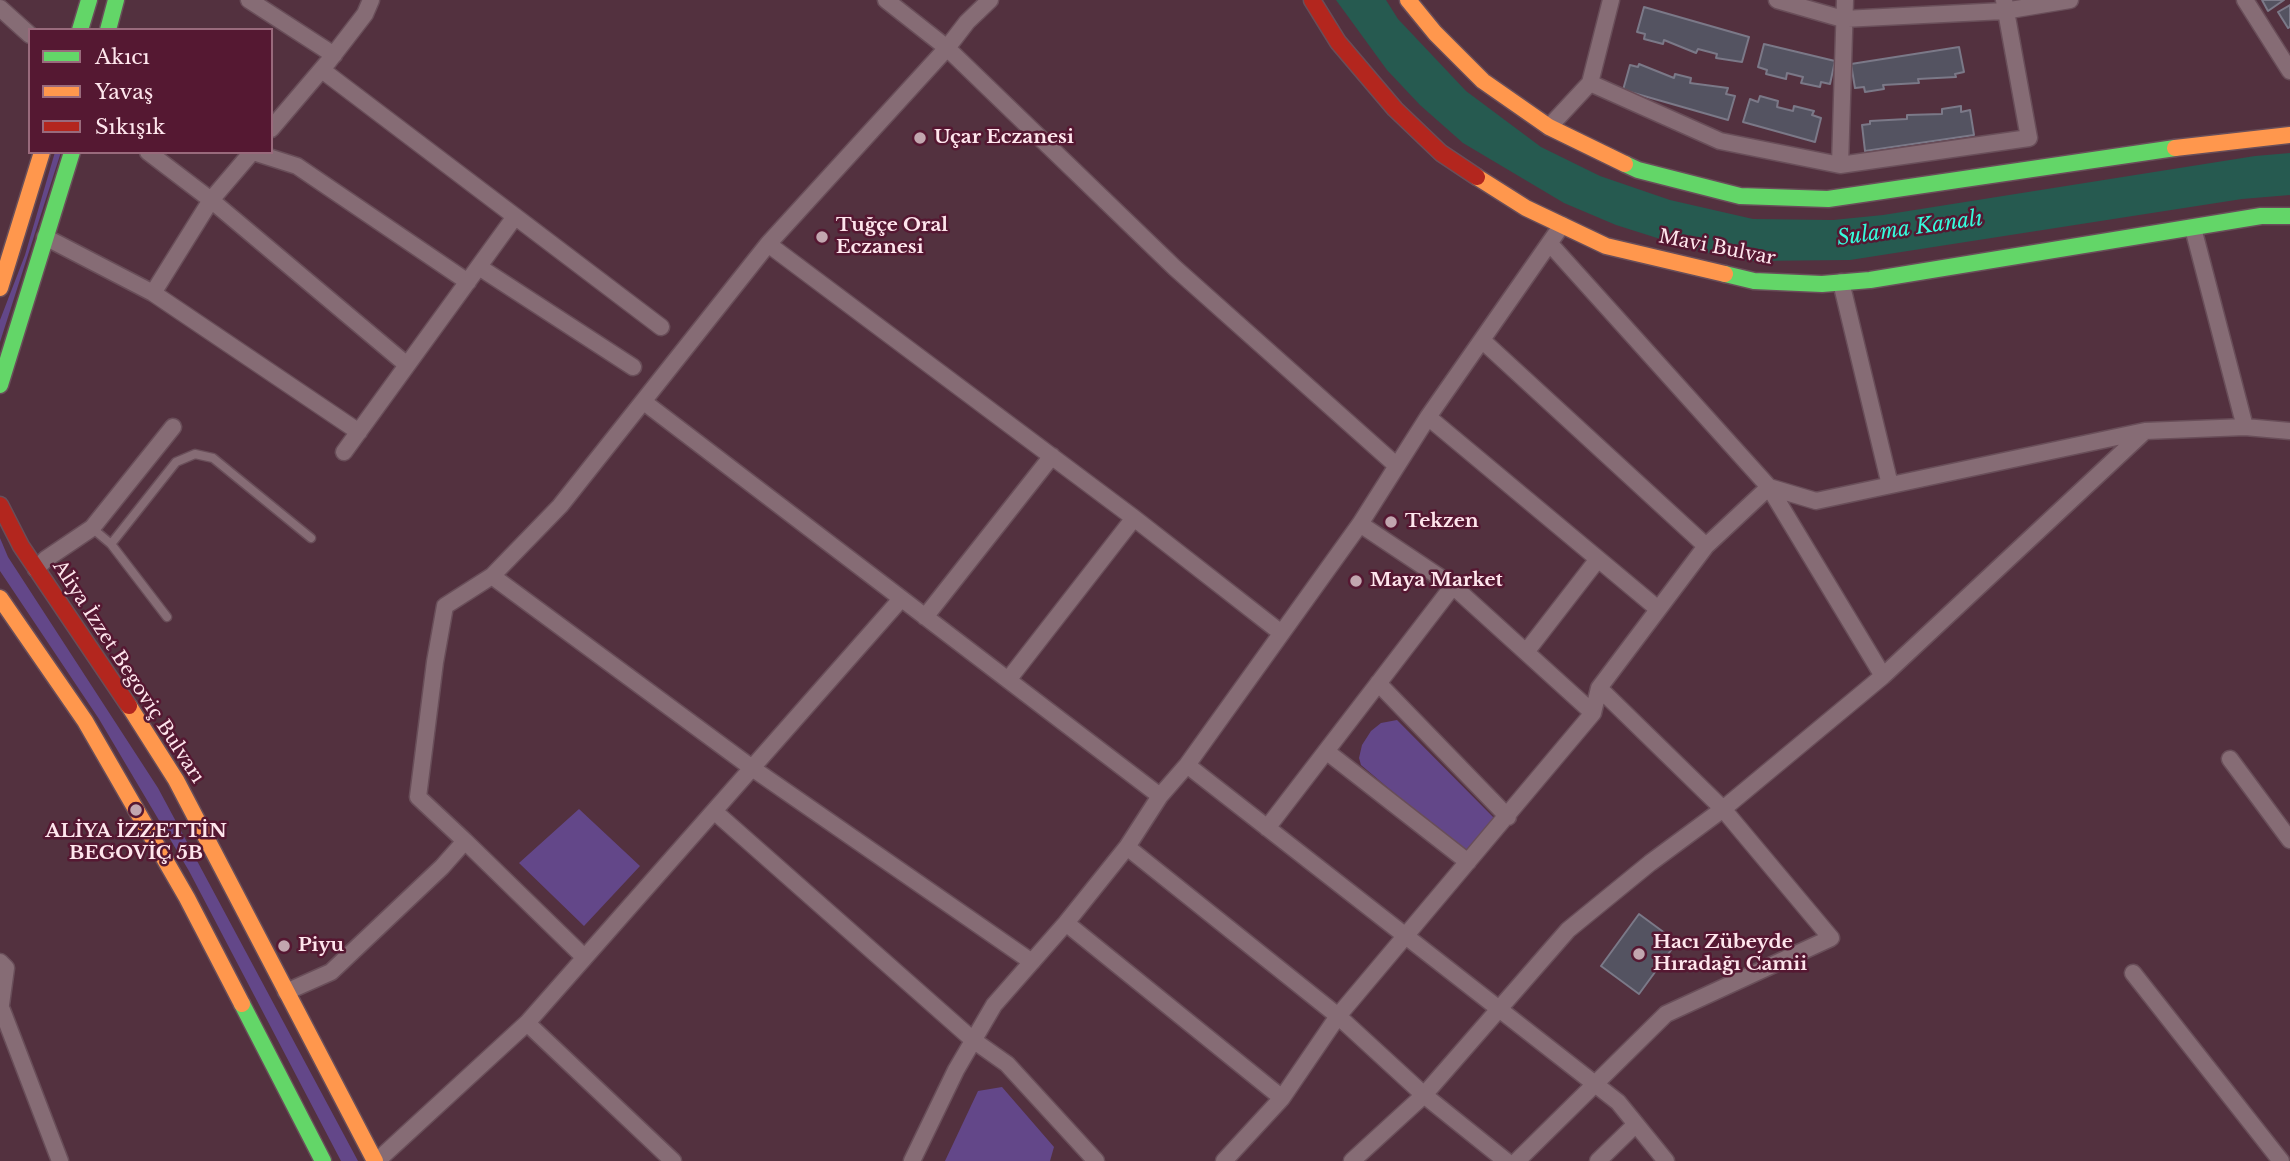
<!DOCTYPE html>
<html>
<head>
<meta charset="utf-8">
<style>
	body { margin:0 }
	#map { position:relative; width:2290px; height:1161px; overflow:hidden; background:#53313f; font-family:"Libre Baskerville",serif }
	canvas { display:block }
	.legend { position:absolute; left:28px; top:28px; width:245px; height:126px; box-sizing:border-box; background:#551832; border:2px solid #996a7c; margin:0; padding:9px 12px; list-style:none; font-size:21px; color:#fee5ec }
	.legend li { display:flex; align-items:center; gap:14px; height:35px }
	.legend b { width:35px; border:2px solid #996a7c }
</style>
</head>
<body>
<div id="map">
<canvas width="2290" height="1161"></canvas>
<ul class="legend">
<li><b style="height:9px;background:#63d668"></b>Akıcı</li>
<li><b style="height:9px;background:#ff974d"></b>Yavaş</li>
<li><b style="height:9px;background:#b3261e"></b>Sıkışık</li>
</ul>
</div>
<script>
const context = document.querySelector('canvas').getContext('2d');
context.lineJoin = 'round';
function fillPath(path, color) { context.fillStyle = color; context.fill(path, 'evenodd'); }
const shape = rows => new Path2D(rows.map(r => 'M' + r).join(''));
function strokePath(path, color, width, dash) { context.strokeStyle = color; context.lineWidth = width; context.lineCap = dash ? 'butt' : 'round'; context.setLineDash(dash || []); context.stroke(path); }
function label(font, color, halo, rows, align = 'center') {
  context.font = font + ' "Libre Baskerville",serif'; context.lineWidth = 5; context.setLineDash([]); context.textBaseline = 'middle'; context.strokeStyle = halo; context.fillStyle = color; for (const [text, x, y, turn = 0] of rows) {
    context.save(); context.translate(x, y); context.rotate((+turn || 0) * Math.PI / 180); context.textAlign = isNaN(turn) ? turn : align; if (halo) context.strokeText(text, 0, 0); context.fillText(text, 0, 0); context.restore();
  }
}
fillPath(shape([
	[55,152,61,152,0,342,0,320,25,255],
	[0,538,8,557,158,788,358,1161,341,1161,189,871,99,719,0,571],
	[1397,720,1499,823,1471,858,1361,765,1359,758,1362,745,1371,731,1381,723],
	[579,809,640,866,584,926,519,863],
	[1002,1087,1054,1147,1050,1161,945,1161,978,1091]
]), '#634789');
fillPath(shape([
	[1336,0,1386,0,1398,19,1466,91,1541,147,1600,176,1670,200,1753,219,1833,220,1883,215,2255,156,2290,153,2290,195,2242,199,1850,260,1749,261,1695,250,1616,225,1564,203,1463,143,1420,105,1387,70]
]), '#265a50');
const building = shape([
	[2262,0,2284,0,2268,11,2262,0],
	[2290,5,2290,27,2288,28,2278,12,2290,5],
	[1644,7,1749,37,1742,62,1716,58,1717,54,1698,49,1696,53,1664,40,1663,44,1644,39,1645,34,1637,32,1644,7],
	[1764,44,1835,61,1830,84,1821,82,1820,87,1801,83,1803,77,1787,73,1786,79,1766,74,1767,70,1758,67,1764,44],
	[1959,47,1964,72,1955,74,1956,77,1918,79,1919,83,1883,85,1884,89,1865,92,1864,87,1855,88,1851,64,1959,47],
	[1639,64,1674,78,1675,74,1691,78,1690,83,1728,88,1726,94,1735,96,1728,120,1623,90,1630,65,1638,67,1639,64],
	[1760,96,1778,101,1777,107,1793,111,1794,106,1814,111,1812,115,1821,118,1815,142,1743,122,1750,99,1758,102,1760,96],
	[1961,106,1961,112,1970,110,1974,135,1865,151,1862,125,1870,124,1870,121,1907,119,1907,115,1942,114,1942,109,1961,106],
	[1639,914,1677,942,1639,994,1601,966,1639,914]
]);
fillPath(building, '#545361');
strokePath(building, '#7b7988', 2);
const lane = shape([
	[92,528,111,544,167,617],
	[111,544,176,462,195,454,213,458,311,538]
]);
const street = shape([
	[249,0,334,55],
	[886,0,947,48,1175,268,1397,466],
	[1777,0,1843,19,2004,11,2070,0],
	[2245,0,2290,71],
	[0,8,30,35],
	[322,70,661,327],
	[1590,83,1720,141,1840,165,2029,138,2004,0],
	[1549,127,1590,83,1611,0],
	[271,129,328,62,365,14,371,0],
	[148,152,211,200,252,152],
	[253,152,297,166,468,282],
	[1840,165,1845,0],
	[2193,228,2245,427],
	[45,237,153,293,359,432],
	[768,244,1134,518,1280,632],
	[1551,245,1769,487,1883,676],
	[479,267,633,367],
	[1841,282,1890,485],
	[153,293,211,200,407,365],
	[1483,341,1706,546],
	[644,402,1160,796],
	[1428,417,1658,609],
	[344,452,514,218],
	[1360,524,1453,586,1593,713],
	[36,569,46,559,92,528,173,427],
	[492,576,752,768,1032,962],
	[925,617,1052,456],
	[1526,652,1598,559],
	[1008,680,1134,518],
	[1378,683,1508,817],
	[1326,751,1468,862],
	[2230,759,2290,840],
	[1187,765,1618,1102,1666,1161],
	[714,811,973,1040,1007,1064,1096,1161],
	[1267,828,1453,586],
	[465,841,584,957],
	[1127,847,1338,1016,1424,1095,1506,1161],
	[1066,923,1282,1098],
	[0,962,6,968,0,1012],
	[2133,973,2281,1161],
	[286,992,331,972,442,867,465,841,418,797,435,662,445,606,492,576,560,506,768,244,947,48,967,22,990,0],
	[2,1010,60,1161],
	[527,1023,673,1161],
	[377,1161,527,1023,901,599],
	[912,1161,956,1070,994,1005,1066,923,1127,847,1160,796,1187,765,1360,524,1428,417,1562,225],
	[1224,1161,1282,1098,1338,1016,1593,713,1599,688,1706,546,1769,487,1816,501,2145,431,2245,427,2290,431],
	[1352,1161,1424,1095,1568,930,1650,863,1723,809,1599,688],
	[1517,1161,1666,1014,1831,938,1723,809,1883,676,2144,432],
	[1598,1161,1636,1124]
]);
const fast = shape([
	[80,30,89,0],
	[108,30,116,0],
	[1625,164,1638,170,1740,196,1828,199,2175,148],
	[1725,274,1754,281,1822,284,1870,280,2261,216,2290,216],
	[0,385,72,152],
	[242,1004,323,1161]
]);
const slow = shape([
	[1408,0,1435,33,1483,81,1549,127,1625,164],
	[2175,148,2290,135],
	[1477,177,1526,208,1606,246,1725,274],
	[0,288,42,152],
	[0,598,85,721,187,898,242,1004],
	[129,706,176,780,375,1161]
]);
const jam = shape([
	[1312,0,1338,42,1395,109,1441,153,1477,177],
	[0,505,21,546,129,706]
]);
strokePath(lane, '#694e59', 11);
strokePath(street, '#694e59', 19);
strokePath(fast, '#694e59', 19);
strokePath(slow, '#694e59', 19);
strokePath(jam, '#694e59', 19);
strokePath(lane, '#866c75', 8);
strokePath(street, '#866c75', 16);
strokePath(fast, '#63d668', 16);
strokePath(slow, '#ff974d', 16);
strokePath(jam, '#b3261e', 16);
for (const [x, y, r, color] of [
	[920,138,7,"#c2a6af"],
	[822,237,7,"#c2a6af"],
	[1391,522,7,"#c2a6af"],
	[1356,581,7,"#c2a6af"],
	[136,810,7,"#c2a6af"],
	[284,946,7,"#c2a6af"],
	[1639,954,7,"#c2a6af"]
]) { const dot = new Path2D(); dot.arc(x, y, r, 0, 2 * Math.PI); context.fillStyle = color; context.fill(dot); strokePath(dot, '#551832', 2.5); }
label('bold 19px', '#fee5ec', '#551832', [
	["Uçar Eczanesi",934,138],
	["Tuğçe Oral",836,226],
	["Eczanesi",836,248],
	["Tekzen",1405,522],
	["Maya Market",1370,581],
	["ALİYA İZZETTİN",136,832,"center"],
	["BEGOVİÇ 5B",136,854,"center"],
	["Hacı Zübeyde",1653,943],
	["Hıradağı Camii",1653,965],
	["Piyu",298,946]
], 'left');
label('19px', '#fee5ec', '#551832', [
	["Mavi Bulvar",1717,248,11],
	["Aliya İzzet Begoviç Bulvarı",128,672,57]
]);
label('italic 21px', '#35fbdb', '#551832', [
	["Sulama Kanalı",1910,229,-8]
]);
</script>
</body>
</html>
